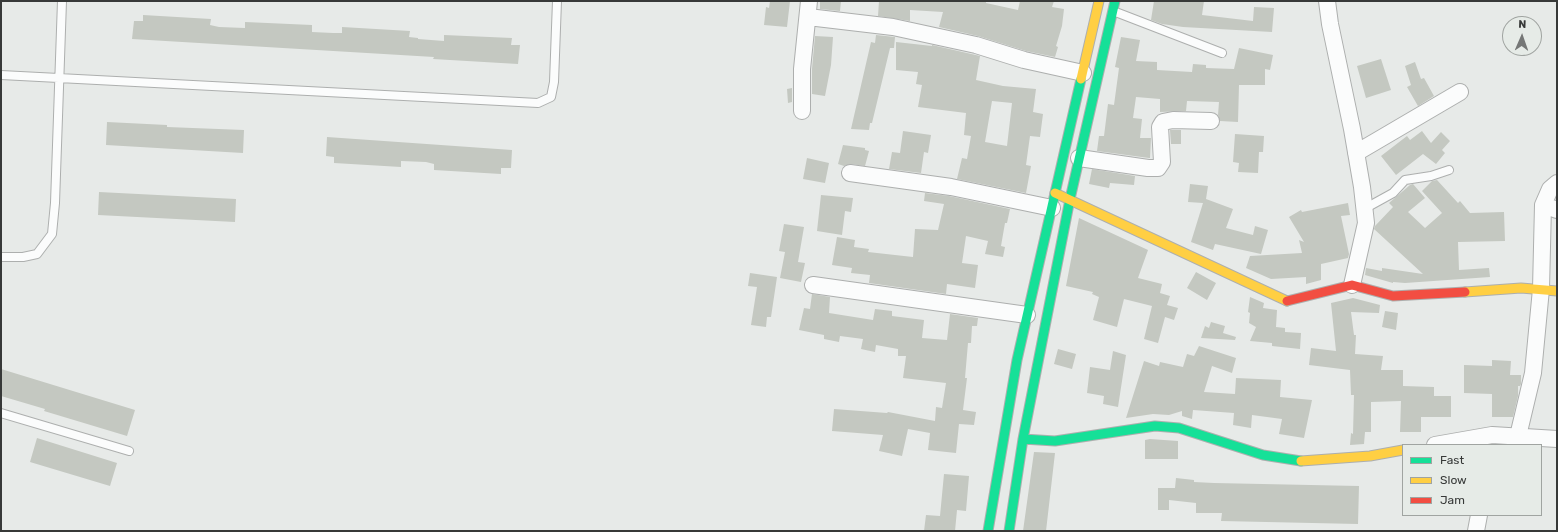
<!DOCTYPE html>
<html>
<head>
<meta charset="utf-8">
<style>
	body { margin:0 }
	#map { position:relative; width:1558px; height:532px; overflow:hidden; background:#e7eae8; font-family:Rubik,sans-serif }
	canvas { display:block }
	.frame { position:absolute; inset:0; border:2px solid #373938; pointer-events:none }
	.legend { position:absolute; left:1402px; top:444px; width:140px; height:72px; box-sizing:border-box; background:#e6ebe7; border:1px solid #a0a4a1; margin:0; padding:5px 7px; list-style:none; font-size:12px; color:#373938 }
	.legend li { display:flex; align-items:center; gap:8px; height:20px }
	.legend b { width:20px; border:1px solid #a0a4a1 }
	.north { position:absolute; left:1502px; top:16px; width:40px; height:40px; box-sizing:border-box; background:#e6ebe7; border:1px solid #a0a4a1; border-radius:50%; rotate:2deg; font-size:11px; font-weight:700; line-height:16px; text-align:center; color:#373938 }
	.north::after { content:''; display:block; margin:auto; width:14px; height:18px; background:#757776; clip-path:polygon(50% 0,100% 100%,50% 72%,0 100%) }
</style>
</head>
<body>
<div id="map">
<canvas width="1558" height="532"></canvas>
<div class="frame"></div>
<ul class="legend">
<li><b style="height:5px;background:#16e098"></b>Fast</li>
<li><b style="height:5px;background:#ffcf43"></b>Slow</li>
<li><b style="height:5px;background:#f24e42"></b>Jam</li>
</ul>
<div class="north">N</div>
</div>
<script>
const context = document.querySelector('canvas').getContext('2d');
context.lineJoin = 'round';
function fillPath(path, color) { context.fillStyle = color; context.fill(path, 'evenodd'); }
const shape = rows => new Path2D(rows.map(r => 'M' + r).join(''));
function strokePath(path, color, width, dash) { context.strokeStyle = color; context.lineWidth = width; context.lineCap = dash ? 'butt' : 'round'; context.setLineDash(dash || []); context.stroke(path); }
fillPath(shape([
	[770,1,790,1,787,27,764,25,766,7,769,8],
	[820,1,841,1,840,11,820,9],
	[879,1,986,1,986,3,1018,10,1020,1,1054,1,1052,7,1064,9,1062,26,1056,46,1058,47,1055,57,1026,51,978,36,939,27,943,12,910,10,910,21,878,16],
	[1154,1,1204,1,1202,15,1253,21,1254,7,1274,8,1272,32,1183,27,1162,24,1151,20],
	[143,15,211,19,210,25,219,27,245,28,245,22,312,25,312,32,333,33,342,33,342,27,410,31,409,37,418,38,418,39,444,41,444,35,512,38,511,45,520,45,518,64,433,59,434,57,132,39,134,21,143,21],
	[876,35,895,37,894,48,890,48,872,123,870,123,869,130,851,129,871,42,875,43],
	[815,36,833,37,831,65,825,96,812,94,812,69],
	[1121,37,1140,40,1136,61,1157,62,1157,70,1192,72,1193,64,1206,65,1206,68,1234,69,1239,48,1273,55,1270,70,1265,69,1265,85,1239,85,1238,122,1220,121,1218,115,1219,102,1187,101,1186,111,1160,112,1160,99,1136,97,1133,118,1142,119,1140,138,1151,138,1150,158,1149,158,1097,151,1099,136,1104,136,1108,104,1114,105,1119,68,1115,67],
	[896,42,932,46,932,45,980,56,976,80,1003,86,1036,89,1033,112,1043,114,1040,137,1030,136,1026,165,1031,166,1026,193,957,179,962,158,967,159,971,136,964,135,966,113,918,107,922,85,916,84,918,72,896,70],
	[992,101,1012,103,1007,146,985,142],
	[1381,59,1391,90,1366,98,1357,66],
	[1415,62,1421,79,1424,78,1434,96,1418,106,1407,87,1411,85,1405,66],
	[792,88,792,102,788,103,787,89],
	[107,122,167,125,167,127,244,130,243,153,106,145],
	[1170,130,1181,130,1181,144,1171,144],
	[903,131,931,135,928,153,924,152,921,173,889,169,892,152,900,153],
	[1422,131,1431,143,1441,132,1450,141,1442,150,1445,153,1436,164,1423,154,1396,175,1381,156,1407,136,1410,140],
	[1235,134,1264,136,1263,152,1259,152,1258,173,1238,172,1239,163,1233,162],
	[327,137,512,150,511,168,501,168,501,174,434,170,434,164,426,162,401,161,401,167,334,163,334,157,326,156],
	[843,145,865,148,865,150,869,151,865,166,851,164,844,166,838,164],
	[807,158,829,163,825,183,803,179],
	[1092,169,1135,176,1134,185,1110,183,1109,188,1089,184],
	[1437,180,1458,203,1460,201,1470,213,1504,212,1505,241,1458,242,1459,270,1489,268,1490,277,1405,283,1393,282,1393,283,1365,275,1366,268,1382,271,1382,268,1423,274,1374,229,1375,226,1393,207,1389,203,1410,185,1413,184,1425,198,1408,212,1425,228,1442,213,1422,191,1432,181],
	[1190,184,1208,186,1206,199,1233,209,1226,228,1253,235,1255,226,1268,230,1261,254,1215,244,1213,250,1191,242,1203,203,1188,202],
	[99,192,236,199,235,222,98,215],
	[925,193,949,196,1010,209,1007,223,1005,223,1001,246,1005,247,1003,257,985,254,988,241,966,236,962,263,978,265,975,288,947,284,946,294,869,283,870,275,851,273,852,268,832,265,837,237,855,240,854,247,869,249,868,252,913,257,915,229,938,230,944,204,924,201],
	[821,195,853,198,851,212,845,211,842,235,817,231],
	[1348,203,1350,215,1341,216,1349,254,1348,258,1321,264,1321,280,1306,284,1306,277,1271,279,1246,268,1250,256,1302,253,1299,240,1304,242,1289,217,1301,210,1302,212],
	[1079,218,1148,250,1138,278,1162,284,1160,293,1170,296,1167,305,1178,308,1174,320,1165,317,1158,343,1144,339,1152,306,1124,299,1117,327,1093,320,1099,297,1092,294,1093,292,1066,286],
	[784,224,804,227,798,262,805,263,801,282,780,278,785,252,779,251],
	[1196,272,1216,283,1207,300,1187,288],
	[750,273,777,277,771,317,767,317,766,327,751,325,757,287,748,286],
	[812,294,830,297,829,313,873,320,875,309,892,311,892,316,924,320,922,338,947,340,950,314,978,318,977,326,972,326,971,343,968,343,965,378,967,378,963,410,976,412,974,425,959,424,956,453,928,450,930,433,908,429,902,456,879,451,883,435,832,431,834,409,887,413,888,412,935,421,936,407,942,408,946,383,903,378,906,356,898,356,898,349,876,345,875,352,861,349,863,339,840,336,839,342,824,339,824,335,799,330,804,308,810,309],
	[1250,297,1264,303,1263,308,1277,310,1276,327,1285,328,1285,332,1301,333,1300,349,1272,346,1272,343,1250,341,1256,327,1249,323,1250,313,1248,312],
	[1353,298,1380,305,1379,313,1351,312,1354,335,1356,335,1355,354,1383,356,1381,370,1403,370,1403,386,1434,387,1434,396,1451,396,1451,417,1421,417,1421,432,1400,432,1401,401,1371,402,1371,432,1365,432,1364,444,1350,445,1351,433,1353,434,1354,395,1351,395,1350,370,1309,365,1311,348,1336,351,1331,303],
	[1385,311,1398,313,1396,330,1382,327],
	[1211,322,1225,326,1223,333,1236,337,1235,340,1201,338,1205,326,1209,328],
	[1199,346,1236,358,1232,373,1212,366,1204,392,1235,394,1236,378,1281,380,1280,397,1312,400,1304,438,1279,434,1282,419,1252,415,1251,428,1233,425,1234,413,1193,410,1192,419,1182,416,1182,411,1169,415,1153,414,1126,418,1144,361,1159,366,1160,362,1183,367,1187,354,1194,356],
	[1058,349,1076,354,1072,369,1054,364],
	[1113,351,1126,355,1118,407,1103,404,1104,396,1087,393,1090,367,1110,370],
	[1492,360,1511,361,1510,375,1521,375,1521,384,1520,386,1518,386,1518,396,1513,417,1492,417,1492,394,1464,393,1464,365,1492,366],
	[1,369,135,410,127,436,44,411,45,409,1,396],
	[37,438,117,463,110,486,30,462],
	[1150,439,1178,441,1178,459,1145,459,1145,440],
	[1034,452,1055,453,1046,531,1023,531],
	[944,474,969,476,966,511,957,510,955,531,924,531,926,515,940,516],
	[1176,478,1194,480,1194,482,1214,483,1359,486,1358,524,1221,521,1222,513,1196,513,1196,503,1169,500,1169,510,1158,510,1158,488,1175,488]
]), '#c4c8c1');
const lane = shape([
	[1113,11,1222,53],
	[1,75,538,103,551,97,554,82,557,1],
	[1364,209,1393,193,1405,180,1431,176,1449,170],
	[1,257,23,257,37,254,52,234,55,203,62,1],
	[1,413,129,451]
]);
const street = shape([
	[1327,1,1330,24,1352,129,1362,187,1366,223,1352,285],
	[808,17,893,27,976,45,1024,60,1083,73],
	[802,111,802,69,809,1],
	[1356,153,1460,92],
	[1079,158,1148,168,1158,168,1162,162,1160,127,1163,122,1173,120,1211,121],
	[850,173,951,187,1052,208],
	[1543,205,1557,210],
	[813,285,1027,315],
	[1518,436,1533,373,1541,289,1543,205,1550,189,1557,183],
	[1435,445,1492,435,1557,439],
	[1476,531,1479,515]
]);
const fast = shape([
	[1023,439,1055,441,1155,426,1179,428,1263,455,1301,461],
	[988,531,1017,360,1081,79],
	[1009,531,1023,439,1070,199,1115,1]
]);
const slow = shape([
	[1081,79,1099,1],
	[1055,193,1287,301],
	[1465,292,1521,288,1557,291],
	[1301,461,1370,456,1403,450]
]);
const jam = shape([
	[1287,301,1352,285,1393,296,1465,292]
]);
strokePath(lane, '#adafae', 10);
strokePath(street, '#adafae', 18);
strokePath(fast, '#adafae', 11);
strokePath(slow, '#adafae', 11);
strokePath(jam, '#adafae', 11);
strokePath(lane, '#fbfcfc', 8);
strokePath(street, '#fbfcfc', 16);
strokePath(fast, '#16e098', 9);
strokePath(slow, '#ffcf43', 9);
strokePath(jam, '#f24e42', 9);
</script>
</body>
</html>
